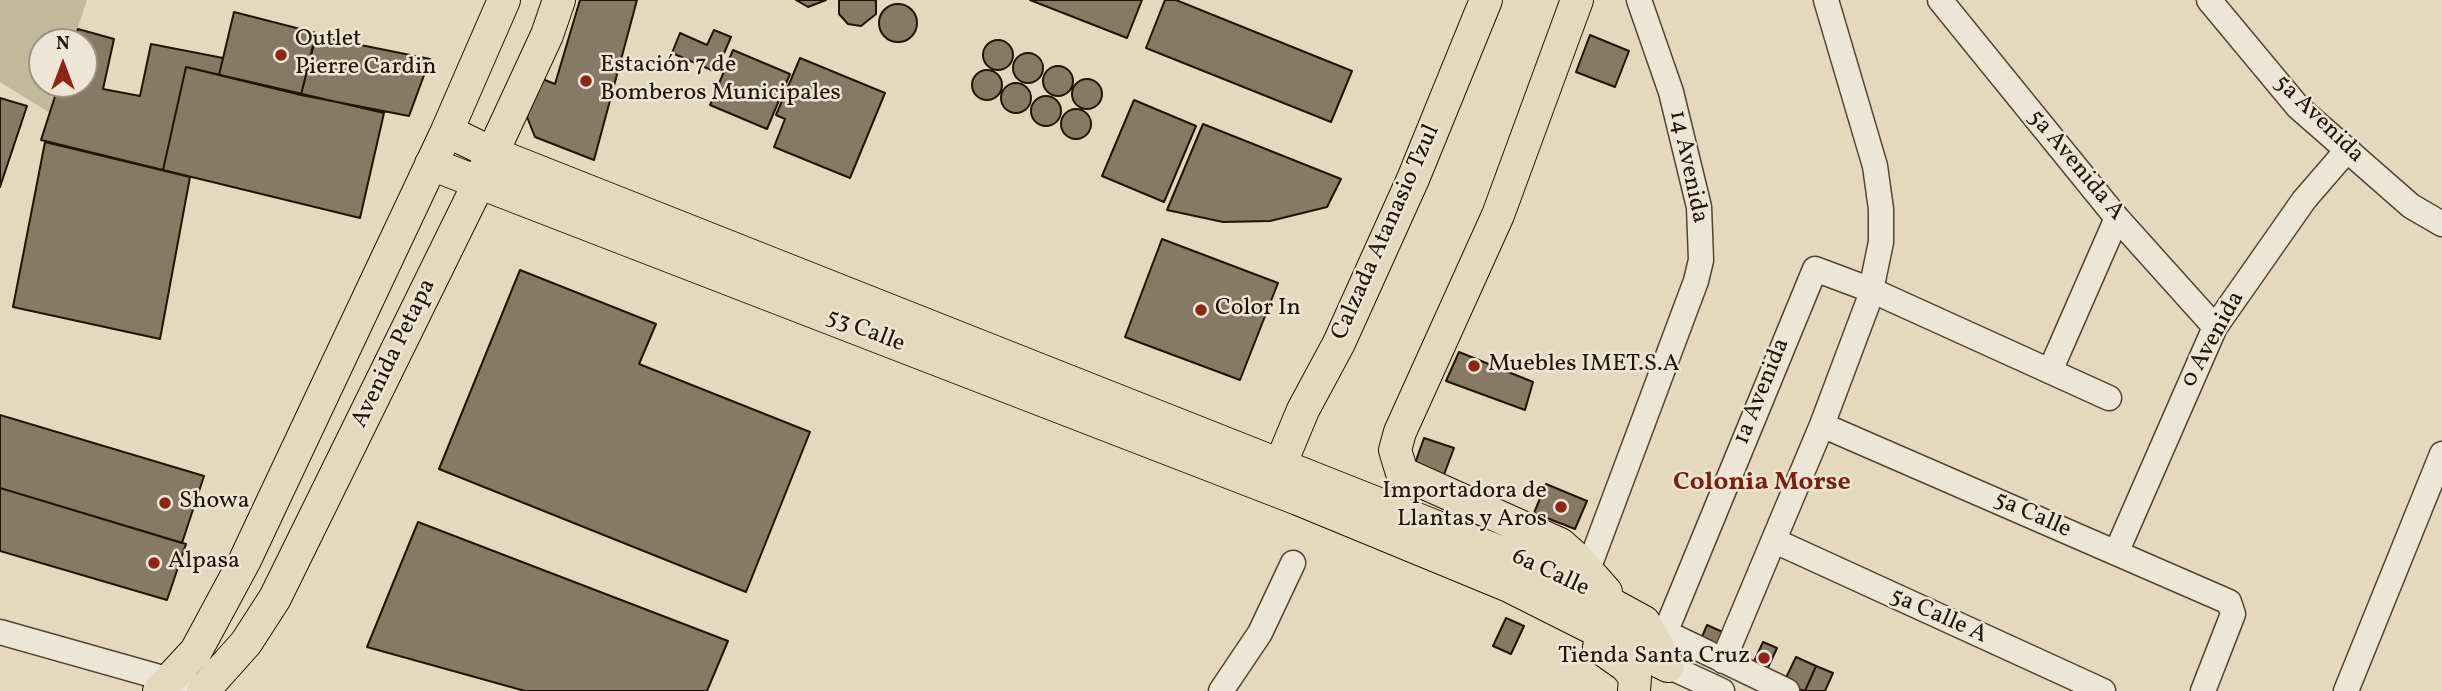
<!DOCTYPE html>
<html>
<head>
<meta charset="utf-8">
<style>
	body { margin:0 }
	#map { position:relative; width:2442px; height:691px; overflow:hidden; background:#e4d9be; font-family:Vollkorn,serif }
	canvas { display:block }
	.north { position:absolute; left:28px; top:28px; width:70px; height:70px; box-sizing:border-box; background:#ede6d5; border:2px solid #9c9281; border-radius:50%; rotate:0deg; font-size:19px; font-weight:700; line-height:28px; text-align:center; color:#231302 }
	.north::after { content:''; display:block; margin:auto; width:24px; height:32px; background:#8f2418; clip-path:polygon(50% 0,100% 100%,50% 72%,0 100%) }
</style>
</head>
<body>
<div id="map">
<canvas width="2442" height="691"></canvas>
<div class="north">N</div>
</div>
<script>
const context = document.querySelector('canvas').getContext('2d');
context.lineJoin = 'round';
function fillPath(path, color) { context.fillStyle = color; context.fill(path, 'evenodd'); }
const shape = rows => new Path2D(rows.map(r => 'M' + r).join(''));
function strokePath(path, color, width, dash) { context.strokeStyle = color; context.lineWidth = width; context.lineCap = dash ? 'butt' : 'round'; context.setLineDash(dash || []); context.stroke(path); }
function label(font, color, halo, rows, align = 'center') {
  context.font = font + ' Vollkorn,serif'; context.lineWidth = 5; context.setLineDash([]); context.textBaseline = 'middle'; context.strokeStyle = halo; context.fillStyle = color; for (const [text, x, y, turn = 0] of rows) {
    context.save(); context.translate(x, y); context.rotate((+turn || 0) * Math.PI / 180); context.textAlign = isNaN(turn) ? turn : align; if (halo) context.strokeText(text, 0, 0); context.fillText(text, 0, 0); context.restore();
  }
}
fillPath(shape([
	[0,0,87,0,73,42,42,42,42,84,59,84,50,113,0,82]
]), '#c3b79e');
const building = shape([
	[580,0,637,0,594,160,535,137,527,117,540,78,555,84,580,0],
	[826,0,808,7,796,0,826,0],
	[839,0,876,0,876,14,861,26,848,24,839,14,839,0],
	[1030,0,1142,0,1127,38,1030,0],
	[1165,0,1176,0,1352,71,1331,122,1146,48,1165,0],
	'879 23a19 19 0 1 1 38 0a19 19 0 1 1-38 0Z',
	[234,12,316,33,301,95,219,75,234,12],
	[78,29,114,39,103,89,140,96,151,44,223,58,219,75,186,67,163,170,41,140,59,84,84,84,84,42,73,42,78,29],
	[714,30,731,37,716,72,672,53,680,33,707,45,714,30],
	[1590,35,1629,51,1615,87,1576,72,1590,35],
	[316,36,430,59,409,116,301,95,316,36],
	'983 55a15 15 0 1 1 30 0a15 15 0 1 1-30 0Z',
	[733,50,790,74,767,129,710,105,733,50],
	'1013 68a15 15 0 1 1 30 0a15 15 0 1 1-30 0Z',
	[800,58,885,93,850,178,774,147,785,119,776,115,800,58],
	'1043 81a15 15 0 1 1 30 0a15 15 0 1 1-30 0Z',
	[186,67,384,113,360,218,163,170,186,67],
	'972 85a15 15 0 1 1 30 0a15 15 0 1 1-30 0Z',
	'1072 94a15 15 0 1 1 30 0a15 15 0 1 1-30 0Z',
	'1001 98a15 15 0 1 1 30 0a15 15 0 1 1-30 0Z',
	'1031 111a15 15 0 1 1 30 0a15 15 0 1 1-30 0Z',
	[0,98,27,106,0,187,0,98],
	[1134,100,1196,126,1164,202,1102,176,1134,100],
	'1061 124a15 15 0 1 1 30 0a15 15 0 1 1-30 0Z',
	[1203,124,1341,179,1327,207,1270,221,1223,222,1167,210,1203,124],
	[45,142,190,177,160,339,13,307,45,142],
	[1162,239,1278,283,1240,380,1125,337,1162,239],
	[520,270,656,324,639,364,810,432,746,592,439,469,520,270],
	[1459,352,1533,382,1525,410,1446,381,1459,352],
	[0,415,204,476,182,543,0,488,0,415],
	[1424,438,1454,448,1442,480,1413,469,1424,438],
	[1546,484,1587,501,1575,529,1534,513,1546,484],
	[0,488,186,544,167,600,0,551,0,488],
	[418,522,728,641,707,691,525,691,367,647,418,522],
	[1506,618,1524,626,1511,654,1493,646,1506,618],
	[1707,625,1725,633,1715,648,1699,644,1707,625],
	[1763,642,1777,648,1765,674,1751,668,1763,642],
	[1796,657,1816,666,1805,691,1783,684,1796,657],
	[1816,666,1833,673,1825,691,1805,691,1816,666]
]);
fillPath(building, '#877a64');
strokePath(building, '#231302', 2);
const minor = shape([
	[1940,0,2117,218,2215,327],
	[2209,0,2298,107,2411,206,2442,224],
	[2050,371,2117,218],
	[1822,425,2229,602,2233,614,2203,691],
	[1775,541,2103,691],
	[2116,553,2215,327,2304,200,2348,149],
	[1587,572,1696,281,1701,260,1699,207,1671,92,1639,0],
	[1652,626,1787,691],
	[0,632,209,691],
	[1665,633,1815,269,1871,290,2109,398],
	[1723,661,1822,425,1869,300,1881,242,1881,209,1875,166,1826,0],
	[1668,666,1722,691],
	[1221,691,1260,633,1293,563],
	[2346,691,2442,454]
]);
const major = shape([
	[1577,0,1498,215,1400,432,1395,450,1402,473,1560,544,1577,559,1606,592],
	[447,131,492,153,1558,575,1644,622,1668,666],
	[431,164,1298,499,1509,586,1668,666],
	[1277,483,1281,463,1303,410,1339,343,1413,179,1486,0],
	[1599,647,1626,666,1635,677,1634,691],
	[159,691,196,651,245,560,447,131,504,0],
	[203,691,246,643,275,598,472,197,547,35,559,0]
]);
strokePath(minor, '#534431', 27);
strokePath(major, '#231302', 34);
strokePath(minor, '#ede6d5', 24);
strokePath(major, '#e4d9be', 32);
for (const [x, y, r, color] of [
	[281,55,7,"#8f2418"],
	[586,81,7,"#8f2418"],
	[1201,310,7,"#8f2418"],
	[1474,366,7,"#8f2418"],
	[165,503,7,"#8f2418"],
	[1561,507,7,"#8f2418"],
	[154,563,7,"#8f2418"],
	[1764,658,7,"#8f2418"]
]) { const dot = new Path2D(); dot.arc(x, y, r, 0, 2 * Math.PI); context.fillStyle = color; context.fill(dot); strokePath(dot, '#ede6d5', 2.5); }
label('24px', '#231302', '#ede6d5', [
	["Outlet",295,41],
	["Pierre Cardin",295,69],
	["Estación 7 de",600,67],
	["Bomberos Municipales",600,95],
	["Color In",1215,310],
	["Muebles IMET.S.A",1488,366],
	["Importadora de",1547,493,"right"],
	["Llantas y Aros",1547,521,"right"],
	["Showa",179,503],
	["Alpasa",168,563],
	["Tienda Santa Cruz",1750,658,"right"]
], 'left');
label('24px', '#231302', '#ede6d5', [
	["5a Avenida",2318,120,44],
	["5a Avenida A",2075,166,50],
	["14 Avenida",1687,167,78],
	["Calzada Atanasio Tzul",1387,233,-66],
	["53 Calle",865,332,21],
	["0 Avenida",2214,340,-61],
	["Avenida Petapa",395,354,-64],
	["1a Avenida",1763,392,-68],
	["5a Calle",2032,516,24],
	["6a Calle",1550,574,25],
	["5a Calle A",1938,617,24]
]);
label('bold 26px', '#7a1f14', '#ede6d5', [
	["Colonia Morse",1762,484]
]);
</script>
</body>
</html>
